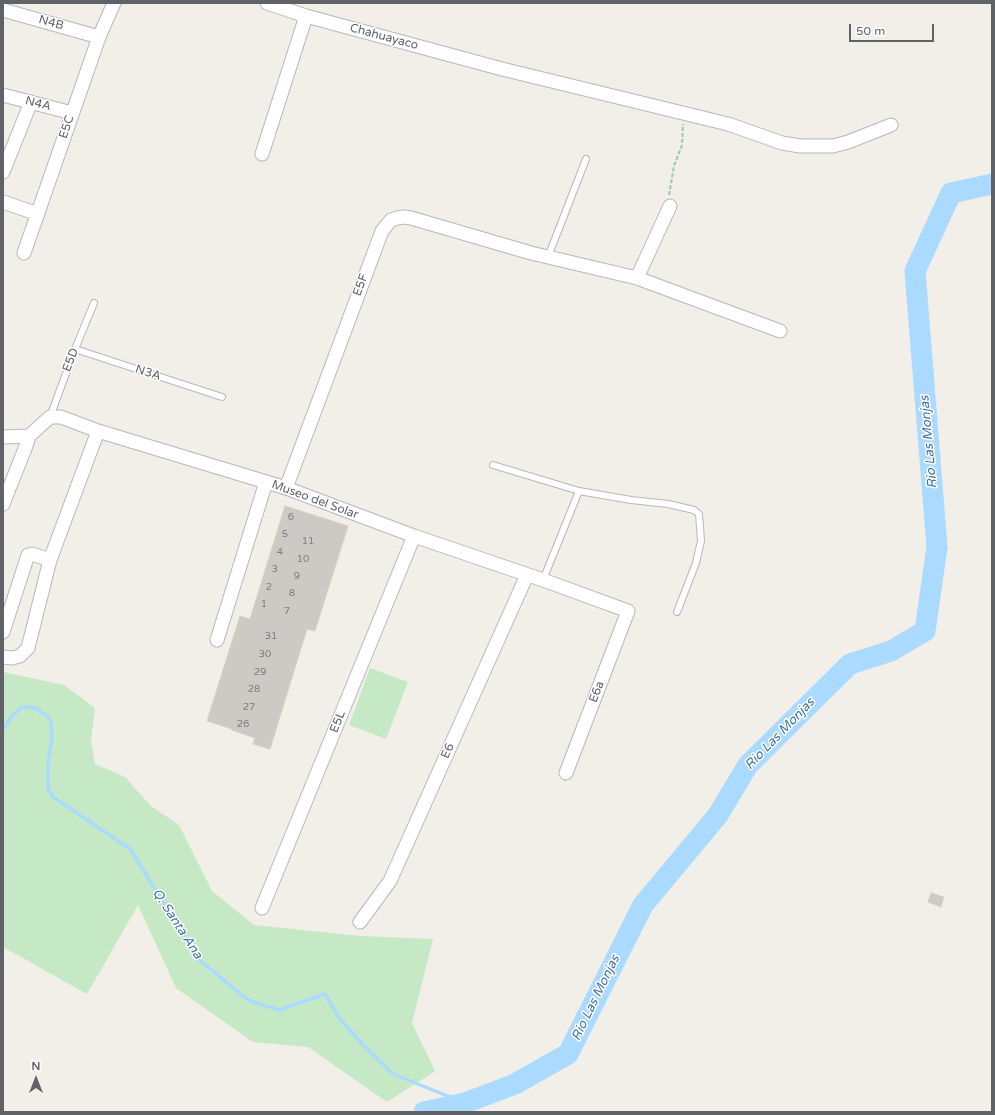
<!DOCTYPE html>
<html>
<head>
<meta charset="utf-8">
<style>
	body { margin:0 }
	#map { position:relative; width:995px; height:1115px; overflow:hidden; background:#f1efe8; font-family:"Varela Round",sans-serif }
	canvas { display:block }
	.frame { position:absolute; inset:0; border:4px solid #5f6368; pointer-events:none }
	.north { position:absolute; left:16px; top:1059px; width:40px; height:40px; -webkit-text-stroke:3px #fff; paint-order:stroke; rotate:0deg; font-size:11px; font-weight:700; line-height:16px; text-align:center; color:#5f6368 }
	.north::after { content:''; display:block; margin:auto; width:14px; height:18px; background:#5f6368; clip-path:polygon(50% 0,100% 100%,50% 72%,0 100%) }
	.scale { position:absolute; left:849px; top:24px; width:85px; height:18px; box-sizing:border-box; border:2px solid #5f6368; border-top:0; padding-left:5px; font-size:12px; line-height:14px; white-space:nowrap; color:#5f6368; -webkit-text-stroke:3px #fff; paint-order:stroke }
</style>
</head>
<body>
<div id="map">
<canvas width="995" height="1115"></canvas>
<div class="frame"></div>
<div class="north">N</div>
<div class="scale">50 m</div>
</div>
<script>
const context = document.querySelector('canvas').getContext('2d');
context.lineJoin = 'round';
function fillPath(path, color) { context.fillStyle = color; context.fill(path, 'evenodd'); }
const shape = rows => new Path2D(rows.map(r => 'M' + r).join(''));
function strokePath(path, color, width, dash) { context.strokeStyle = color; context.lineWidth = width; context.lineCap = dash ? 'butt' : 'round'; context.setLineDash(dash || []); context.stroke(path); }
function label(font, color, halo, rows, align = 'center') {
  context.font = font + ' "Varela Round",sans-serif'; context.lineWidth = 3; context.setLineDash([]); context.textBaseline = 'middle'; context.strokeStyle = halo; context.fillStyle = color; for (const [text, x, y, turn = 0] of rows) {
    context.save(); context.translate(x, y); context.rotate((+turn || 0) * Math.PI / 180); context.textAlign = isNaN(turn) ? turn : align; if (halo) context.strokeText(text, 0, 0); context.fillText(text, 0, 0); context.restore();
  }
}
fillPath(shape([
	[370,668,408,682,386,739,349,725],
	[3,672,64,685,95,708,91,741,95,764,125,777,151,806,179,825,212,891,254,925,360,936,433,939,412,1023,435,1071,387,1102,308,1047,253,1042,176,988,138,905,87,994,3,947]
]), '#c5e8c5');
strokePath(shape([
	[3,730,12,716,22,707,30,707,37,709,47,716,51,722,52,738,48,763,48,789,53,797,130,849,187,940,190,948,197,958,248,1000,279,1010,325,994,340,1019,363,1045,393,1074,465,1103]
]), '#aadaff', 3.5);
strokePath(shape([
	[424,1112,465,1103,515,1084,568,1054,643,905,718,815,748,765,850,664,891,651,925,631,937,547,915,271,951,193,992,184]
]), '#aadaff', 21);
const building = shape([
	[285,506,348,526,315,631,307,629,270,749,253,744,255,738,232,730,232,729,207,721,240,616,250,619,285,506],
	[931,893,944,897,941,907,928,902,931,893]
]);
fillPath(building, '#cccac5');
strokePath(building, '#d6d1c6', 1);
const service = shape([
	[548,257,586,159],
	[75,349,222,397],
	[50,417,75,349,94,303],
	[493,465,579,491,631,500,668,504,694,510,699,514,701,541,696,563,677,612],
	[543,580,579,491]
]);
const minor = shape([
	[267,3,306,16,502,69,728,124,782,143,800,146,833,146,848,142,891,125],
	[3,10,99,37],
	[3,95,72,113],
	[262,154,306,16],
	[3,172,31,102],
	[3,202,38,214],
	[24,253,99,37,114,3],
	[637,278,670,206],
	[3,437,29,436,50,417,61,417,98,431,286,488,414,536,543,580,628,611,566,773],
	[286,488,382,231,391,220,397,218,404,217,411,218,531,253,637,278,780,331],
	[3,504,26,446,29,436],
	[3,632,28,555,32,554,50,560],
	[217,640,266,482],
	[3,657,12,658,20,656,28,648,50,560,98,431],
	[262,908,414,536],
	[360,922,390,881,527,575]
]);
strokePath(service, '#b5b8bc', 8);
strokePath(minor, '#b5b8bc', 15);
strokePath(shape([
	[669,195,674,166,682,145,683,124]
]), '#9cc7a9', 2, [4, 2]);
strokePath(service, '#fff', 6);
strokePath(minor, '#fff', 13);
label('10px', '#7a7d7f', null, [
	["6",291,517],
	["5",285,534],
	["11",308,541],
	["4",280,552],
	["10",303,559],
	["3",275,569],
	["9",297,576],
	["2",269,587],
	["8",292,593],
	["1",264,604],
	["7",287,611],
	["31",271,636],
	["30",265,654],
	["29",260,672],
	["28",254,689],
	["27",249,707],
	["26",243,724]
]);
label('12px', '#5f6368', '#fff', [
	["N4B",51,23,16],
	["Chahuayaco",384,37,15],
	["N4A",38,104,15],
	["E5C",67,127,-72],
	["E5F",361,285,-70],
	["E5D",71,360,-69],
	["N3A",148,373,18],
	["Museo del Solar",315,500,20],
	["E6a",597,692,-69],
	["E5L",338,722,-68],
	["E6",448,751,-66]
]);
label('italic 13px', '#4174aa', '#fff', [
	["Rio Las Monjas",929,442,-95],
	["Rio Las Monjas",780,734,-46],
	["Q. Santa Ana",177,924,57],
	["Rio Las Monjas",596,998,-64]
]);
</script>
</body>
</html>
